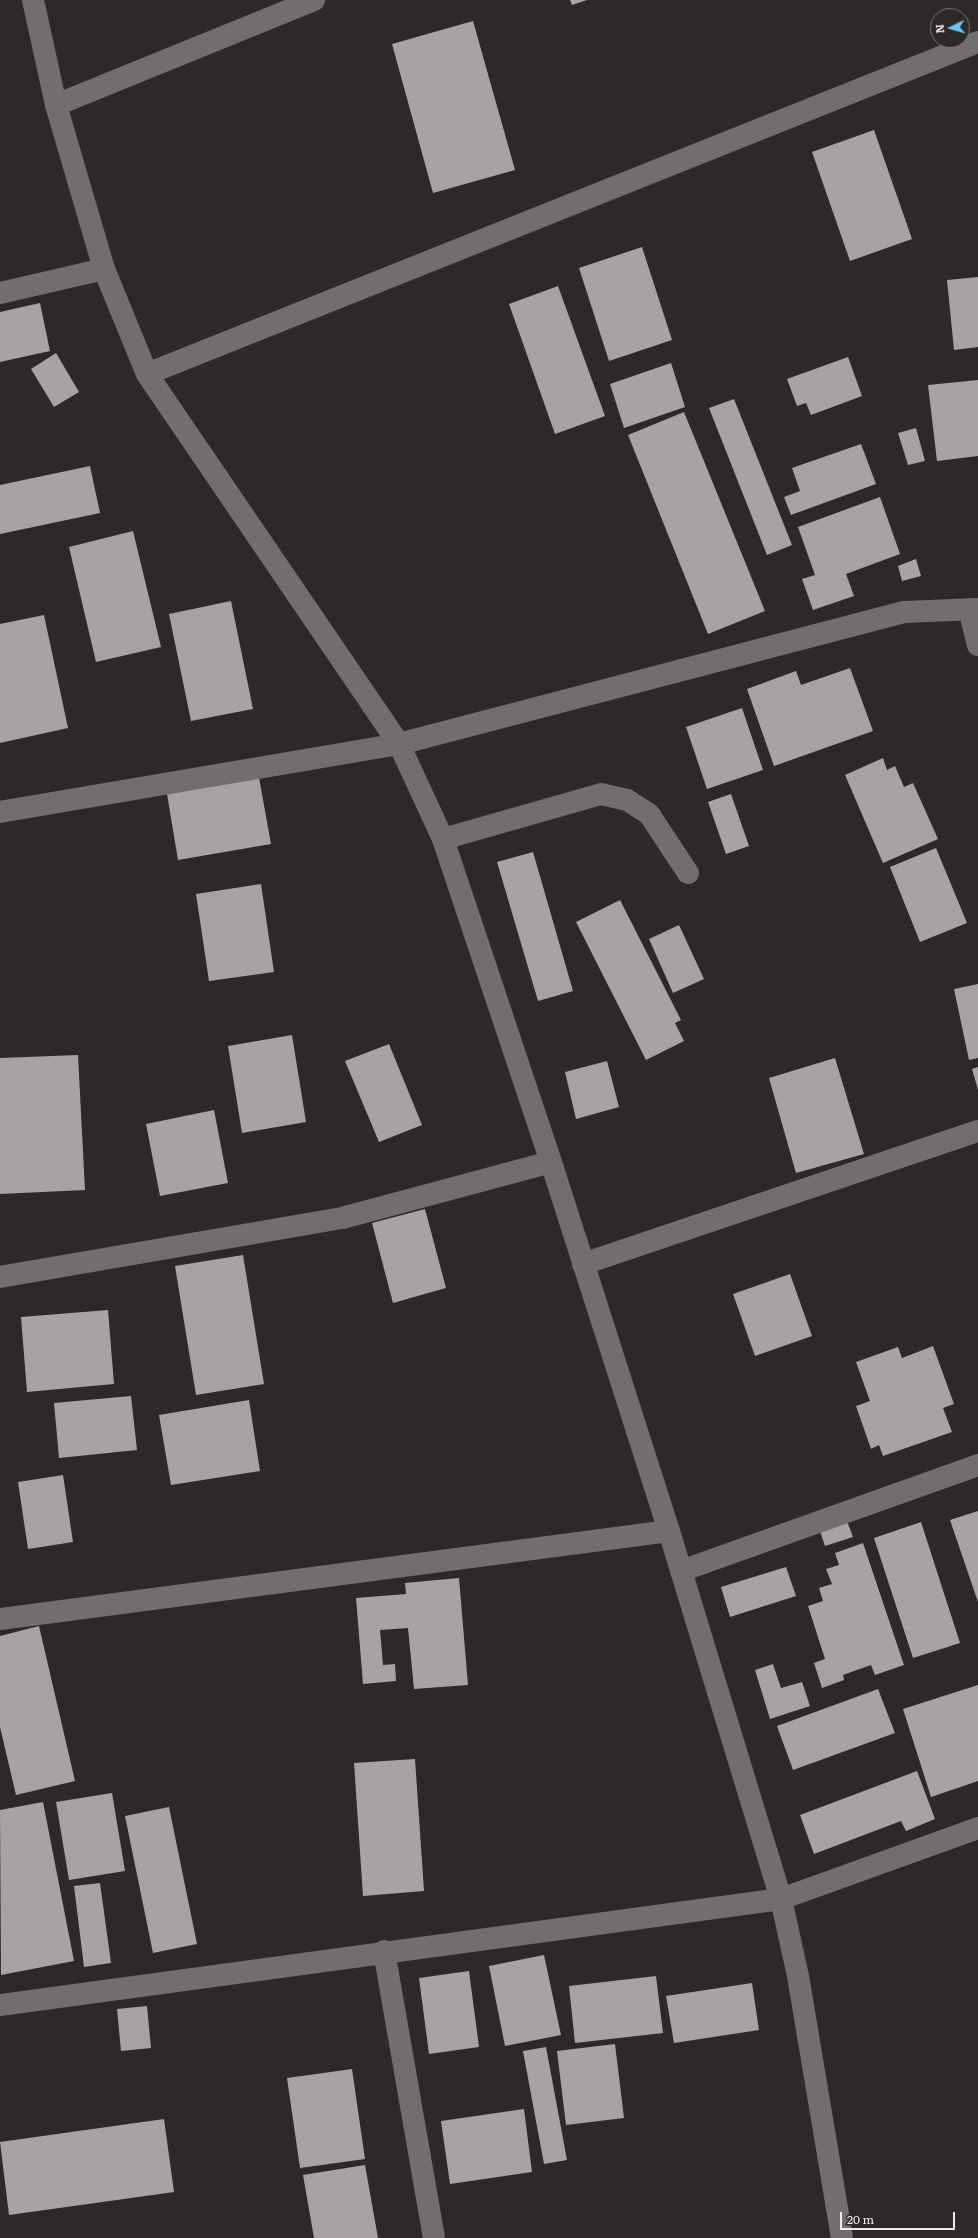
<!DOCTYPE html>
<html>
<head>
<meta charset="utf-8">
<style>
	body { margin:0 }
	#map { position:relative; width:978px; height:2238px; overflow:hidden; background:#2d2929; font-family:Literata,serif }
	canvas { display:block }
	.north { position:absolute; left:930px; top:8px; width:40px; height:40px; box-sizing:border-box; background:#2d2929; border:1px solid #7a7676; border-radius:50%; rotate:265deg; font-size:11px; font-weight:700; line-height:16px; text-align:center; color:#edeaea }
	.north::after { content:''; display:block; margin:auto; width:14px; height:18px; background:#67c4f0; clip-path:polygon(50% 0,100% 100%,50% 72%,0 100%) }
	.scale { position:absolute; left:840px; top:2212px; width:115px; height:18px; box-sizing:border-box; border:2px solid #edeaea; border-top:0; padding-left:5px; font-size:12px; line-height:14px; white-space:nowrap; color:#edeaea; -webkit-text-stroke:3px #2d2929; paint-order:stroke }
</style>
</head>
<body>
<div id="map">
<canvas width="978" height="2238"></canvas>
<div class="north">N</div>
<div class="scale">20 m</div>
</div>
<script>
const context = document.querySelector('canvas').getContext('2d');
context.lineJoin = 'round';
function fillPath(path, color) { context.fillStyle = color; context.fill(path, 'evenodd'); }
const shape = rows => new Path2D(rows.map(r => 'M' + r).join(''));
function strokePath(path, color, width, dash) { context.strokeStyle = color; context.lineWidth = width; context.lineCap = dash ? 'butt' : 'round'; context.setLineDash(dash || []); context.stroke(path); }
fillPath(shape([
	[570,0,587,0,572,5],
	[473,21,515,170,433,193,392,44],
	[874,130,912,239,850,261,812,152],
	[642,247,672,340,609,361,579,268],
	[978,277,978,347,954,350,947,280],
	[558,286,605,416,555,434,509,304],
	[40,303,50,351,0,362,0,312],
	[56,353,79,392,54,407,31,369],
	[848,357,862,396,811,415,806,403,797,406,787,379],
	[671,363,685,407,624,428,610,384],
	[978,380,978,456,937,461,928,385],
	[734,399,792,545,767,555,709,408],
	[684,412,765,611,708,634,628,435],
	[916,428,925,461,908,465,898,433],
	[861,444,876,484,791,515,784,497,800,491,792,468],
	[90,466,100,513,0,534,0,485],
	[880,497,900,554,846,574,854,596,813,610,802,579,815,575,798,527],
	[133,531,161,647,96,662,69,547],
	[916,559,921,576,902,581,898,566],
	[231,601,253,709,191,721,169,614],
	[44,615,68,728,0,743,0,624],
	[850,668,873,731,774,766,747,689,796,671,801,685],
	[742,708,763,770,707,789,686,727],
	[883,758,887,770,895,766,904,787,913,783,938,839,883,863,845,775],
	[258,772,271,844,178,860,166,788],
	[731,794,749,846,726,854,708,802],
	[936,848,967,923,920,942,890,867],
	[533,852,573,991,538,1001,497,862],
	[261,884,274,972,209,981,196,894],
	[620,900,681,1020,675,1023,684,1041,646,1060,576,922],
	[679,925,704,979,673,993,649,939],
	[978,984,978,1058,969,1060,954,989],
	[292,1035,306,1122,242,1133,228,1046],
	[389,1044,422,1125,379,1142,345,1061],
	[78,1055,85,1190,0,1194,0,1058],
	[835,1058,864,1154,796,1173,769,1078],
	[607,1061,619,1107,576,1119,565,1072],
	[978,1067,978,1090,972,1069],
	[214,1110,228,1183,160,1196,146,1124],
	[425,1209,446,1288,393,1303,372,1223],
	[243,1255,264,1384,196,1395,175,1266],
	[790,1274,812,1336,755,1356,733,1294],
	[108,1310,114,1384,27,1392,21,1317],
	[933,1346,954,1404,943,1408,952,1432,883,1456,879,1445,871,1449,856,1406,870,1401,856,1362,898,1347,902,1358],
	[131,1396,137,1450,59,1458,54,1403],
	[249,1400,260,1471,171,1485,159,1415],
	[63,1475,73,1542,28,1549,18,1482],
	[978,1511,978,1602,950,1520],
	[847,1521,853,1537,825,1546,820,1531],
	[921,1522,960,1643,913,1658,874,1538],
	[863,1543,904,1665,875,1675,871,1665,843,1675,844,1680,822,1688,814,1663,825,1659,808,1606,823,1601,819,1588,832,1584,826,1569,839,1565,835,1553],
	[786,1567,796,1596,730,1617,721,1587],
	[459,1578,468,1685,414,1689,408,1628,380,1630,383,1665,395,1664,396,1681,363,1684,356,1598,406,1594,405,1583],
	[39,1626,75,1781,16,1795,0,1727,0,1636],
	[773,1664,781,1688,802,1682,810,1706,770,1719,755,1670],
	[978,1685,978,1781,931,1797,903,1709],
	[878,1689,895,1733,793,1770,777,1726],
	[415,1759,424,1891,363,1896,354,1763],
	[917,1771,935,1819,906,1831,901,1821,814,1854,800,1815],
	[112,1793,125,1871,69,1880,56,1802],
	[43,1802,74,1961,1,1975,0,1810],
	[169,1807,197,1944,153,1953,125,1816],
	[100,1883,111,1963,84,1967,74,1886],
	[544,1955,561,2035,505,2046,489,1966],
	[469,1971,479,2047,429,2054,419,1978],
	[656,1976,663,2033,575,2043,569,1986],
	[752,1983,759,2030,674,2043,666,1996],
	[147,2006,151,2048,121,2051,117,2009],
	[615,2044,624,2118,566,2125,557,2051],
	[546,2047,567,2160,544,2164,523,2051],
	[352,2069,365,2159,300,2168,287,2078],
	[524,2109,532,2172,450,2184,441,2121],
	[164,2119,174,2192,9,2215,0,2142],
	[365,2165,378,2238,314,2238,303,2175]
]), '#a8a3a3');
strokePath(shape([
	[56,105,314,0],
	[0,293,104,269],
	[147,374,978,42],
	[969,609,978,645],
	[0,812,399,744,904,612,978,609],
	[443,839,601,794,627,800,649,814,688,873],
	[583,1264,978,1131],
	[0,1277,342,1218,551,1162],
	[681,1571,978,1465],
	[0,1619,669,1531],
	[384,1951,434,2238],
	[0,2005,781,1899,978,1828]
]), '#736e6e', 22);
strokePath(shape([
	[33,0,56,105,104,269,147,374,399,744,443,839,551,1162,669,1531,781,1899,798,1976,842,2238]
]), '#736e6e', 22);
</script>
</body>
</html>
